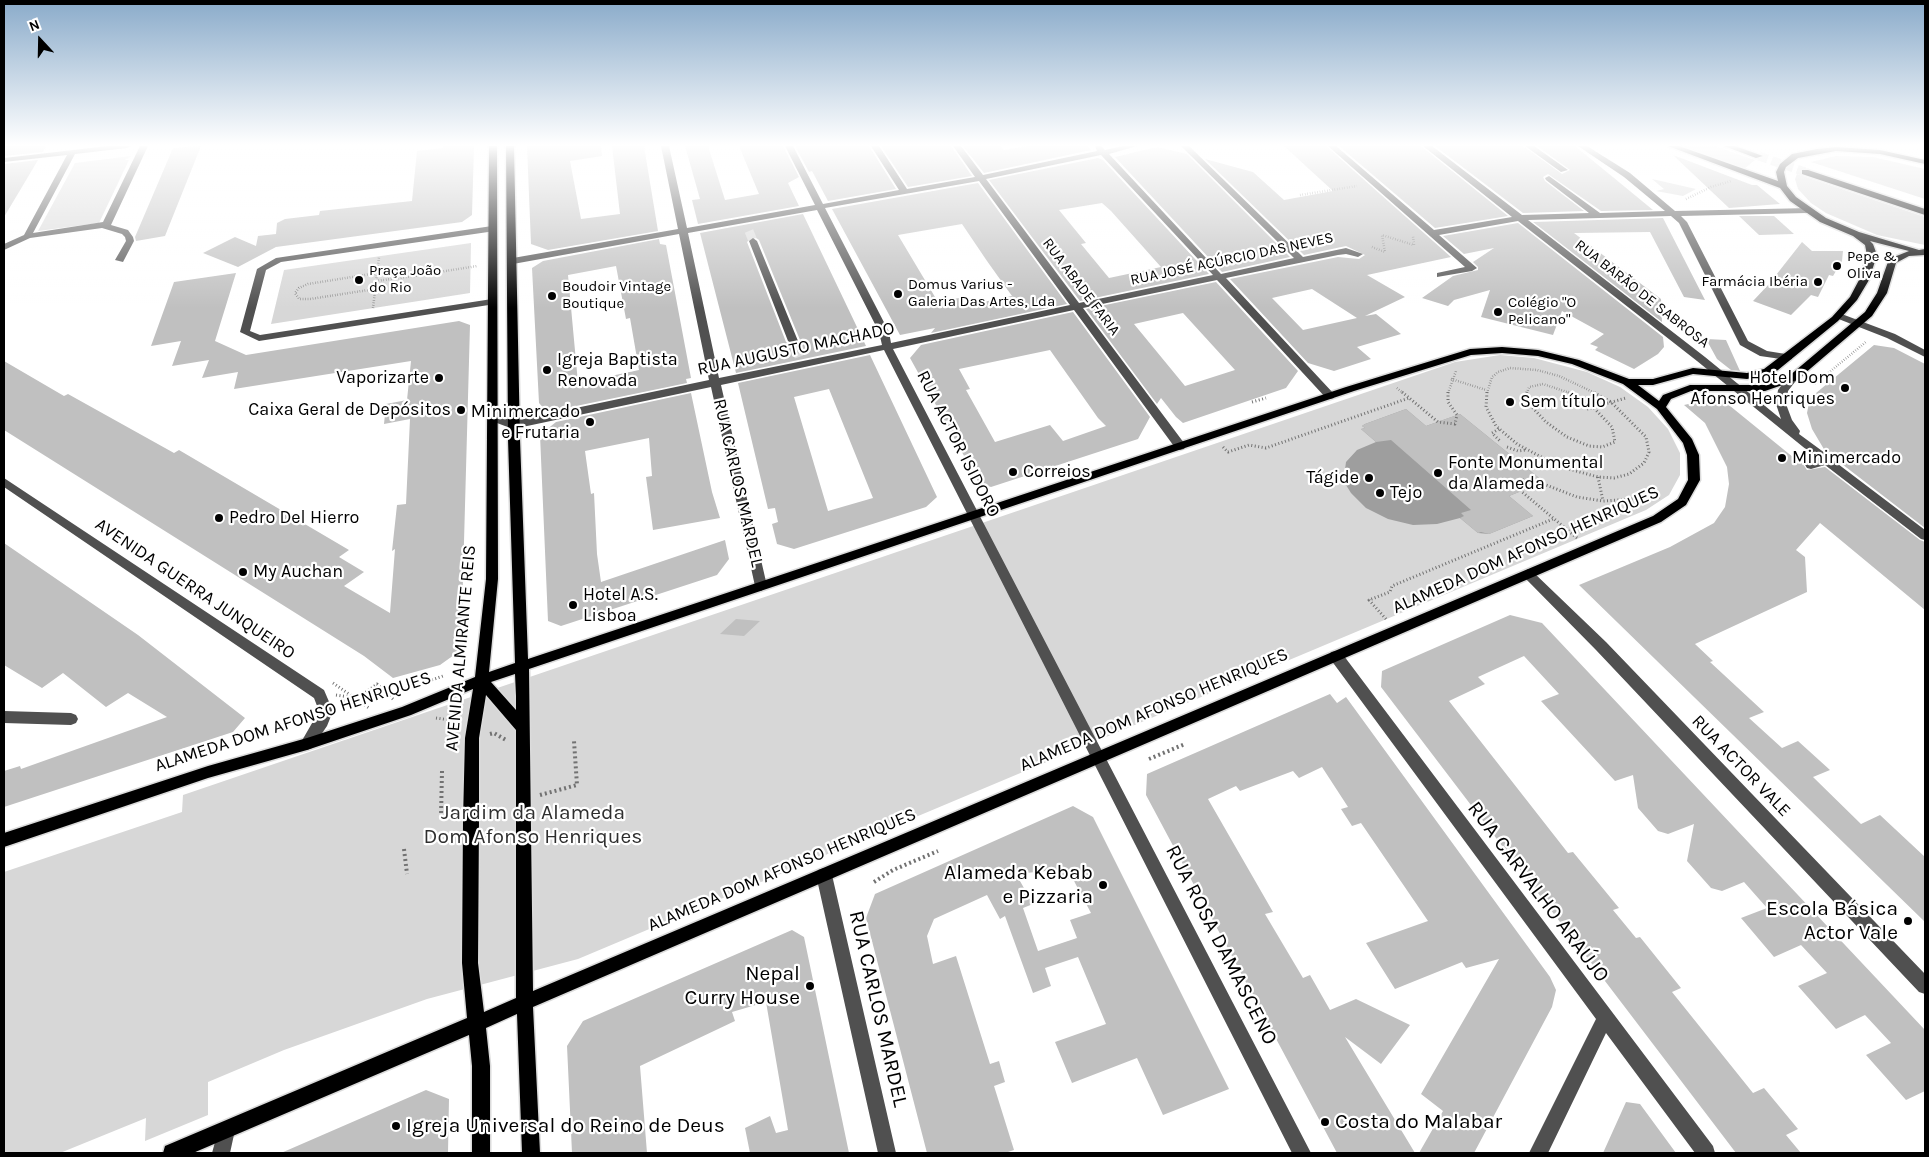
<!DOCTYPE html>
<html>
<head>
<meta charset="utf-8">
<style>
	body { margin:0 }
	#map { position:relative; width:1929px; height:1157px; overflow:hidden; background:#fff; font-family:Karla,sans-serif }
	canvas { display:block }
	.frame { position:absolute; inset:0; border:5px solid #000; pointer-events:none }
	.north { position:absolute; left:15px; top:15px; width:50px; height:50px; -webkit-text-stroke:4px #fff; paint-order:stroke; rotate:339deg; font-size:14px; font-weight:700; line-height:20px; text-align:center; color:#000 }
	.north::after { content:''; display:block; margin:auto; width:18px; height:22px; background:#000; clip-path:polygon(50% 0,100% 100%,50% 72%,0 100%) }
</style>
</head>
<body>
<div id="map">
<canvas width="1929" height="1157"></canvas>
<div class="frame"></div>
<div class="north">N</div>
</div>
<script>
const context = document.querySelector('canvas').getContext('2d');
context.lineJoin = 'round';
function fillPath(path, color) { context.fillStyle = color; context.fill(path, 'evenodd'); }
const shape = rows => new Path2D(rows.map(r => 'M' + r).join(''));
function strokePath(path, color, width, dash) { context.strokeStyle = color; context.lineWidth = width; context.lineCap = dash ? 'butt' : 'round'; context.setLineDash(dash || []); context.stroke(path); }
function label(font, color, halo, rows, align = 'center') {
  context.font = font + ' Karla,sans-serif'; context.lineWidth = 4.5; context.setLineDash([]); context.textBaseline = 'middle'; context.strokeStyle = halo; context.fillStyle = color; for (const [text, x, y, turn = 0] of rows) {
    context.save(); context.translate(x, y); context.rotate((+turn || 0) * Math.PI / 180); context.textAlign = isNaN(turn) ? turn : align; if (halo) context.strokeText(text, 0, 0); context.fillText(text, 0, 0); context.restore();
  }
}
fillPath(shape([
	[1683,146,1714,146,1755,160,1744,169],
	[131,156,125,160,129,160,99,223,38,231,75,163],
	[1836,156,1873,157,1925,169,1925,199,1811,162],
	[1797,174,1925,217,1925,245,1877,235,1826,213,1811,203,1798,189,1795,179],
	[1652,179,1696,189,1683,196,1656,191,1664,189],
	[471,243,470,293,271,324,284,270],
	[1500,355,1534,358,1587,372,1620,387,1648,407,1668,429,1680,453,1680,475,1669,495,1646,510,578,959,427,999,284,1050,208,1082,208,1115,145,1141,146,1118,60,1153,4,1153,4,872,182,812,183,795,1455,362]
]), '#d7d7d7');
fillPath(shape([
	[1406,409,1426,426,1460,414,1544,482,1509,496,1533,516,1489,534,1478,533,1460,518,1437,524,1413,525,1388,519,1366,508,1351,493,1346,485,1344,477,1346,462,1357,450,1376,442,1361,429,1365,428,1362,426,1365,424]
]), '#9e9e9e');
fillPath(shape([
	[4,146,46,146,43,152,4,156],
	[201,146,165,236,136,241,135,237,173,148],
	[443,146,474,146,472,215,462,222,276,247,238,267,203,253,235,237,256,246,258,236,276,234,277,223,285,219,319,215,320,211,412,201,417,151,443,148],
	[527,146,601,146,602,156,570,161,581,219,620,214,612,146,644,146,658,231,548,250,531,244],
	[685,146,708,146,725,200,759,194,739,146,783,146,799,177,788,183,799,206,698,224,692,200,700,199],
	[795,146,869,146,896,189,828,201,812,171,809,172],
	[881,146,951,146,972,176,908,187],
	[963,146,1000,146,1004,150,1027,146,1087,146,1091,150,984,173],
	[1284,146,1326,146,1451,257,1367,275,1405,297,1365,316,1376,314,1401,334,1357,347,1371,359,1334,371,1308,363,1230,279,1338,257,1359,259,1365,255,1346,246,1304,255,1205,159,1253,172,1284,200,1333,191],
	[1312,289,1357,318,1303,330,1272,298],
	[1339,146,1421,146,1508,216,1435,228],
	[1435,146,1523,146,1562,174,1570,170,1537,146,1575,146,1653,210,1601,211,1548,174,1543,177,1545,181,1584,211,1523,213],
	[1157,147,1187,154,1290,257,1222,272,1115,157],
	[1673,155,1752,185,1757,185,1780,204,1729,208],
	[1098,158,1103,160,1209,274,1080,301,989,180],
	[1102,203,1111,211,1161,267,1109,278,1081,244,1086,243,1059,210],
	[38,160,22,187,4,217,4,164],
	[978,183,1067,304,931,333,935,328,900,335,832,209],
	[962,224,987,261,1012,296,964,306,959,298,938,302,898,235],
	[803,214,866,346,736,373,700,233],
	[753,236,759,240,800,340,797,345,792,346,786,342,747,242],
	[1739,216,1774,216,1794,234,1759,235],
	[1663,218,1705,300,1684,297,1650,232,1574,233,1661,299,1662,322,1533,222],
	[1518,223,1663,337,1664,347,1658,354,1634,369,1595,350,1598,347,1590,344,1604,334,1562,311,1553,335,1481,317,1490,290,1454,300,1448,306,1422,298,1453,276,1478,270,1478,267,1473,262,1494,248,1464,254,1443,236],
	[659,239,660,244,666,245,691,378,686,379,687,383,547,412,539,403,532,268,543,261],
	[616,266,626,319,630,318,639,370,578,383,568,275],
	[1802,242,1812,251,1843,251,1842,261,1833,276,1829,275,1818,297,1811,295,1791,315,1753,301,1769,284],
	[236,273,215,341,246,355,459,321,470,325,461,650,440,665,393,678,364,656,4,430,4,361,64,396,68,394,174,453,179,450,349,550,339,557,364,572,344,586,390,613,395,549,392,551,397,505,406,504,410,419,384,424,386,404,407,400,411,361,234,389,238,372,202,378,209,360,172,366,181,341,151,346,174,282],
	[1216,282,1298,371,1286,388,1183,423,1176,417,1161,398,1157,404,1086,309],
	[1183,313,1235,370,1185,386,1134,324],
	[1073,312,1150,417,1138,439,991,487,979,483,910,358,921,345],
	[1050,350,1098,418,1106,426,1063,441,1050,425,995,442,966,390,970,389,959,369],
	[1706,339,1726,340,1740,371,1731,370,1717,359],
	[1874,345,1894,348,1925,364,1925,528,1825,451,1812,429,1807,413,1810,398],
	[870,355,937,497,926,507,794,549,777,544,772,524,778,522,775,508,768,509,738,383],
	[829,389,873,498,828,511,794,397],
	[691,393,712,492,720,518,653,530,646,477,652,476,649,438,585,451,591,494,594,493,597,554,601,582,725,540,729,559,717,575,561,626,548,621,540,435,556,422],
	[1719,397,1799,462,1814,458,1807,460,1803,464,1807,470,1825,467,1920,540,1925,542,1925,610,1820,523,1796,550,1805,557,1807,592,1695,644,1713,661,1710,662,1764,712,1749,718,1782,748,1798,741,1830,770,1813,777,1861,824,1880,815,1925,857,1925,922,1579,585,1670,547,1714,523,1725,507,1729,484,1727,467,1705,423,1684,405],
	[1406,409,1426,426,1460,414,1544,482,1509,496,1533,516,1489,534,1481,532,1478,533,1460,518,1464,516,1461,513,1471,510,1391,440,1376,442,1361,429,1365,428,1362,426,1365,424],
	[4,543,138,635,245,718,233,732,4,807,4,771,20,766,21,769,167,717,128,693,106,707,63,673,42,688,4,665],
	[1510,615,1542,623,1925,1030,1925,1091,1906,1100,1866,1055,1891,1043,1865,1015,1836,1029,1798,986,1827,973,1801,945,1774,957,1741,918,1767,908,1744,882,1722,891,1711,888,1687,861,1694,824,1668,834,1658,831,1638,808,1633,775,1615,781,1541,701,1559,694,1524,656,1478,677,1485,684,1449,701,1568,853,1573,852,1619,908,1613,910,1636,938,1640,937,1681,988,1672,992,1753,1093,1764,1088,1798,1129,1786,1135,1801,1153,1736,1153,1381,687,1382,671],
	[736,619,760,621,744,636,720,634],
	[1330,694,1337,703,1346,697,1550,977,1556,990,1552,1007,1474,1153,1419,1153,1443,1111,1421,1094,1499,959,1466,968,1462,962,1395,989,1366,943,1428,921,1361,823,1352,826,1341,809,1348,807,1322,767,1299,778,1293,771,1240,791,1236,786,1208,799,1273,912,1265,914,1303,978,1310,975,1330,1010,1356,999,1410,1025,1381,1064,1345,1037,1415,1153,1337,1153,1146,795,1147,774],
	[1073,806,1093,817,1229,1089,1163,1115,1137,1058,1072,1083,1055,1042,1106,1024,1078,957,1045,968,1051,986,1033,993,1005,916,1000,919,987,895,934,919,927,936,933,964,956,956,990,1064,999,1061,1005,1082,994,1086,1014,1150,1005,1153,927,1153,866,918,875,894],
	[1046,871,1074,881,1091,913,1070,920,1077,938,1038,951,1023,908,1033,904,1016,874],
	[792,930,804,937,849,1153,750,1153,745,1128,770,1116,776,1133,788,1130,766,1002,732,1012,735,1021,640,1066,647,1153,572,1153,567,1046,583,1021],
	[426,1090,449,1099,448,1153,281,1153],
	[1626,1102,1640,1104,1676,1153,1603,1153]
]), '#c0c0c0');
strokePath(shape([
	[749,231,753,241],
	[793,341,799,357]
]), '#d9d9d9', 9, [9, 4.5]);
strokePath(shape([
	[1759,156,1805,172]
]), '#d9d9d9', 9, [9, 4.5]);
const major = shape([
	[489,146,497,146,498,579,489,672,515,663,508,439,506,146,514,146,520,439,528,659,1346,387,1470,349,1502,347,1538,350,1579,360,1629,379,1653,379,1693,368,1747,373,1764,369,1832,317,1850,297,1859,280,1867,255,1865,245,1853,236,1820,222,1790,201,1780,188,1668,146,1679,146,1778,181,1776,172,1780,164,1792,154,1817,149,1836,147,1880,150,1925,160,1925,164,1880,154,1836,151,1798,158,1786,167,1784,172,1787,186,1796,197,1826,218,1859,232,1919,250,1925,249,1925,255,1909,256,1896,263,1887,293,1872,316,1797,380,1765,391,1691,391,1671,399,1666,407,1692,439,1699,455,1700,480,1686,505,1661,522,533,1007,540,1153,522,1153,517,1014,486,1028,490,1066,490,1153,472,1153,472,1066,469,1035,193,1153,163,1153,165,1146,467,1018,462,963,463,820,465,738,473,689,411,715,307,750,208,778,4,847,4,833,208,766,307,738,402,707,475,677,486,579,489,146],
	[1870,241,1909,251,1889,259,1877,293,1865,312,1789,376,1764,385,1690,385,1663,395,1659,401,1638,385,1653,385,1693,374,1747,379,1771,374,1778,370,1838,321,1857,300,1869,280,1877,255,1873,244,1870,241],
	[1502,353,1538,356,1572,364,1623,384,1657,409,1683,443,1687,455,1688,480,1678,499,1653,516,533,991,529,669,1354,391,1471,355,1502,353],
	[515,674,516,696,516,710,491,682,515,674],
	[486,695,516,730,516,998,484,1012,478,963,479,820,479,738,486,695],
	[1724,146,1735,146,1763,156,1756,158,1724,146],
	[1802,170,1808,170,1925,209,1925,215,1802,174,1802,170]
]);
strokePath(major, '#dbdbdb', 3);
strokePath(shape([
	[1300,195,1357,186],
	[1686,199,1711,187,1731,181],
	[1372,247,1385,252,1382,235,1414,245,1413,236],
	[414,276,477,266],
	[376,281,436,273],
	[375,289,310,299,299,299,295,293,299,288,308,284,377,273],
	[373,308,379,257],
	[1451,379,1486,390],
	[1815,384,1867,341],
	[1397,388,1403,393],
	[1448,393,1456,371],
	[1487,393,1492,377,1498,372,1510,368,1537,370,1559,376,1595,393],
	[1527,393,1529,387,1543,384,1570,393]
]), '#727272', 2.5, [0.5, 2]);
strokePath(shape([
	[1402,392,1438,422,1455,424,1457,415,1448,402,1448,392],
	[1487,392,1486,407,1496,426,1517,444,1558,466,1598,477,1614,478,1629,474,1644,463,1649,452,1646,437,1611,402,1593,392],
	[1527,392,1526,395,1531,406,1546,422,1567,437,1589,446,1602,447,1615,442,1612,427,1593,407,1568,392],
	[1252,402,1266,398],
	[1587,409,1626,398],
	[1499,429,1492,433,1501,442],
	[1223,447,1228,452,1249,445,1266,448,1409,398],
	[1507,447,1518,451,1525,450],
	[1598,477,1603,501],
	[1577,538,1521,491,1523,480,1541,483,1577,497,1603,501,1660,497],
	[1386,619,1369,600,1390,592,1392,586,1553,519],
	[333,683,369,708],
	[336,695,355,698],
	[389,695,443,676],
	[340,702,358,698,377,684,394,700],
	[436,718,457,721]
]), '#727272', 3, [1, 2.5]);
strokePath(shape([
	[449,720,457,721],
	[490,734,494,733,506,740],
	[1149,759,1185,744],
	[442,771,441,817,454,814],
	[540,795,577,785,574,741],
	[404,849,407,874],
	[874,882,893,870,938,851]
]), '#727272', 4, [2, 3]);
fillPath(shape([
	[108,146,131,146,127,148,75,154,33,233,103,222,140,146,148,146,111,225,128,230,133,237,134,241,123,262,115,260,126,241,125,237,122,234,102,228,30,238,4,250,4,244,24,235,67,155,4,162,4,158,108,146],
	[661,146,669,146,687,228,815,205,785,146,793,146,823,204,899,190,871,146,879,146,907,189,975,177,953,146,961,146,983,175,1097,151,1095,146,1101,146,1105,150,1123,146,1137,146,1109,154,1221,274,1294,258,1181,146,1189,146,1303,257,1346,248,1363,254,1358,257,1346,254,1338,255,1226,278,1334,394,1334,398,1330,399,1326,398,1217,280,1083,308,1184,443,1186,446,1184,449,1180,450,1176,449,1074,310,893,349,1311,1153,1292,1153,884,350,721,385,767,586,761,591,755,586,711,387,513,429,489,420,488,418,493,415,514,421,709,380,679,234,513,264,508,261,513,258,678,229,661,146],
	[1101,155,1213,275,1079,303,986,179,1101,155],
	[979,181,1070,305,891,343,889,332,825,208,979,181],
	[817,210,879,332,882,345,719,378,688,233,817,210],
	[1328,146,1336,146,1434,230,1512,217,1423,146,1432,146,1522,215,1589,213,1546,180,1545,178,1549,176,1600,213,1665,211,1624,177,1578,146,1587,146,1630,173,1675,211,1810,208,1811,210,1807,213,1681,216,1687,222,1748,341,1767,351,1792,355,1792,359,1788,360,1760,356,1740,345,1679,223,1671,216,1528,220,1705,357,1781,419,1776,404,1778,390,1789,376,1797,376,1798,378,1788,391,1786,404,1792,420,1800,431,1799,434,1829,456,1833,457,1834,461,1925,530,1925,540,1921,539,1825,465,1811,469,1807,468,1805,465,1807,462,1818,459,1697,361,1518,221,1439,235,1477,268,1472,271,1437,277,1437,273,1465,267,1328,146],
	[1525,146,1534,146,1568,170,1561,172,1525,146],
	[492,226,495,227,495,231,281,262,266,270,250,331,260,335,492,299,495,300,495,304,259,341,240,332,257,269,276,258,492,226],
	[753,238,757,241,798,341,797,343,793,344,788,341,749,241,753,238],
	[1839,313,1895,334,1925,350,1925,357,1887,338,1836,318,1836,314,1839,313],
	[4,478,324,690,333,711,327,726,312,748,307,750,302,748,300,744,319,711,314,698,4,487,4,478],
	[1528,569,1532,571,1606,642,1925,974,1925,994,1919,992,1596,650,1524,577,1522,574,1528,569],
	[1336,651,1341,652,1713,1146,1715,1153,1695,1153,1606,1033,1548,1153,1529,1153,1596,1019,1331,660,1329,656,1331,652,1336,651],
	[4,711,71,713,76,715,78,719,76,723,71,725,4,723,4,711],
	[824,868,830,870,832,875,896,1153,878,1153,816,875,818,870,824,868],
	[226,1121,232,1124,235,1130,230,1153,212,1153,220,1124,226,1121]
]), '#505050');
fillPath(major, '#000');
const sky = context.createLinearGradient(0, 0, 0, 308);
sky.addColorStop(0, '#8aabca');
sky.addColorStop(0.47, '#fff');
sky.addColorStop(1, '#ffffff00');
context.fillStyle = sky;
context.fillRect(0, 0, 1929, 308);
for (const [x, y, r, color] of [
	[1837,266,5,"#000"],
	[359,280,5,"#000"],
	[1818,282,5,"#000"],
	[898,294,5,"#000"],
	[552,296,5,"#000"],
	[1498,312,5,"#000"],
	[547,370,5,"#000"],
	[439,378,5,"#000"],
	[1845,388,5,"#000"],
	[1510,402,5,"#000"],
	[461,410,5,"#000"],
	[590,422,5,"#000"],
	[1782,458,5,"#000"],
	[1013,472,5,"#000"],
	[1438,473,5,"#000"],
	[1369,478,5,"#000"],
	[1380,493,5,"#000"],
	[219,518,5,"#000"],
	[243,572,5,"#000"],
	[573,605,5,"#000"],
	[1103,885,5,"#000"],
	[1908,921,5,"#000"],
	[810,986,5,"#000"],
	[1325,1122,5,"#000"],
	[396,1126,5,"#000"]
]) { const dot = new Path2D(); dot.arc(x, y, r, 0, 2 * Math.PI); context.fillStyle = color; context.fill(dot); strokePath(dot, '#fff', 2); }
label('15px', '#000', '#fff', [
	["Pepe &",1847,257],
	["Oliva",1847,274],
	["Praça João",369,271],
	["do Rio",369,288],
	["Farmácia Ibéria",1808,282,"right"],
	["Domus Varius -",908,285],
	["Galeria Das Artes, Lda",908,302],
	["Boudoir Vintage",562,287],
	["Boutique",562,304],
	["Colégio \"O",1508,303],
	["Pelicano\"",1508,320]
], 'left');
label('15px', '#000', '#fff', [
	["RUA JOSÉ ACÚRCIO DAS NEVES",1232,259,-12],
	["RUA ABADE FARIA",1081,287,53],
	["RUA BARÃO DE SABROSA",1642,294,38]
]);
label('18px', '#000', '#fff', [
	["RUA AUGUSTO MACHADO",796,349,-12],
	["RUA ACTOR ISIDORO",958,444,63],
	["RUA CARLOS MARDEL",738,483,77],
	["ALAMEDA DOM AFONSO HENRIQUES",1526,550,-24],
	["AVENIDA GUERRA JUNQUEIRO",195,589,34],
	["AVENIDA ALMIRANTE REIS",461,648,-85],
	["ALAMEDA DOM AFONSO HENRIQUES",1154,710,-23],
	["ALAMEDA DOM AFONSO HENRIQUES",293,722,-18],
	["RUA ACTOR VALE",1741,766,46],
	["ALAMEDA DOM AFONSO HENRIQUES",782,870,-23]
]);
label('18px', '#000', '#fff', [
	["Igreja Baptista",557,360],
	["Renovada",557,381],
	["Vaporizarte",429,378,"right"],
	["Hotel Dom",1835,378,"right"],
	["Afonso Henriques",1835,399,"right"],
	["Sem título",1520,402],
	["Caixa Geral de Depósitos",451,410,"right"],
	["Minimercado",580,412,"right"],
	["e Frutaria",580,433,"right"],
	["Minimercado",1792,458],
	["Fonte Monumental",1448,463],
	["da Alameda",1448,484],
	["Correios",1023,472],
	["Tágide",1359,478,"right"],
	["Tejo",1390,493],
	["Pedro Del Hierro",229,518],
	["My Auchan",253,572],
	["Hotel A.S.",583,595],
	["Lisboa",583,616]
], 'left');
label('21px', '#2e2e2e', '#fff', [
	["Jardim da Alameda",533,813],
	["Dom Afonso Henriques",533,837]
]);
label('21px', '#000', '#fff', [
	["Alameda Kebab",1093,873],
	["e Pizzaria",1093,897],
	["Escola Básica",1898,909],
	["Actor Vale",1898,933],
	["Nepal",800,974],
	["Curry House",800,998],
	["Costa do Malabar",1335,1122,"left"],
	["Igreja Universal do Reino de Deus",406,1126,"left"]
], 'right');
label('21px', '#000', '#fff', [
	["RUA CARVALHO ARAÚJO",1538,892,53],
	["RUA ROSA DAMASCENO",1221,945,63],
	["RUA CARLOS MARDEL",878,1009,77]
]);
</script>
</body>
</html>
